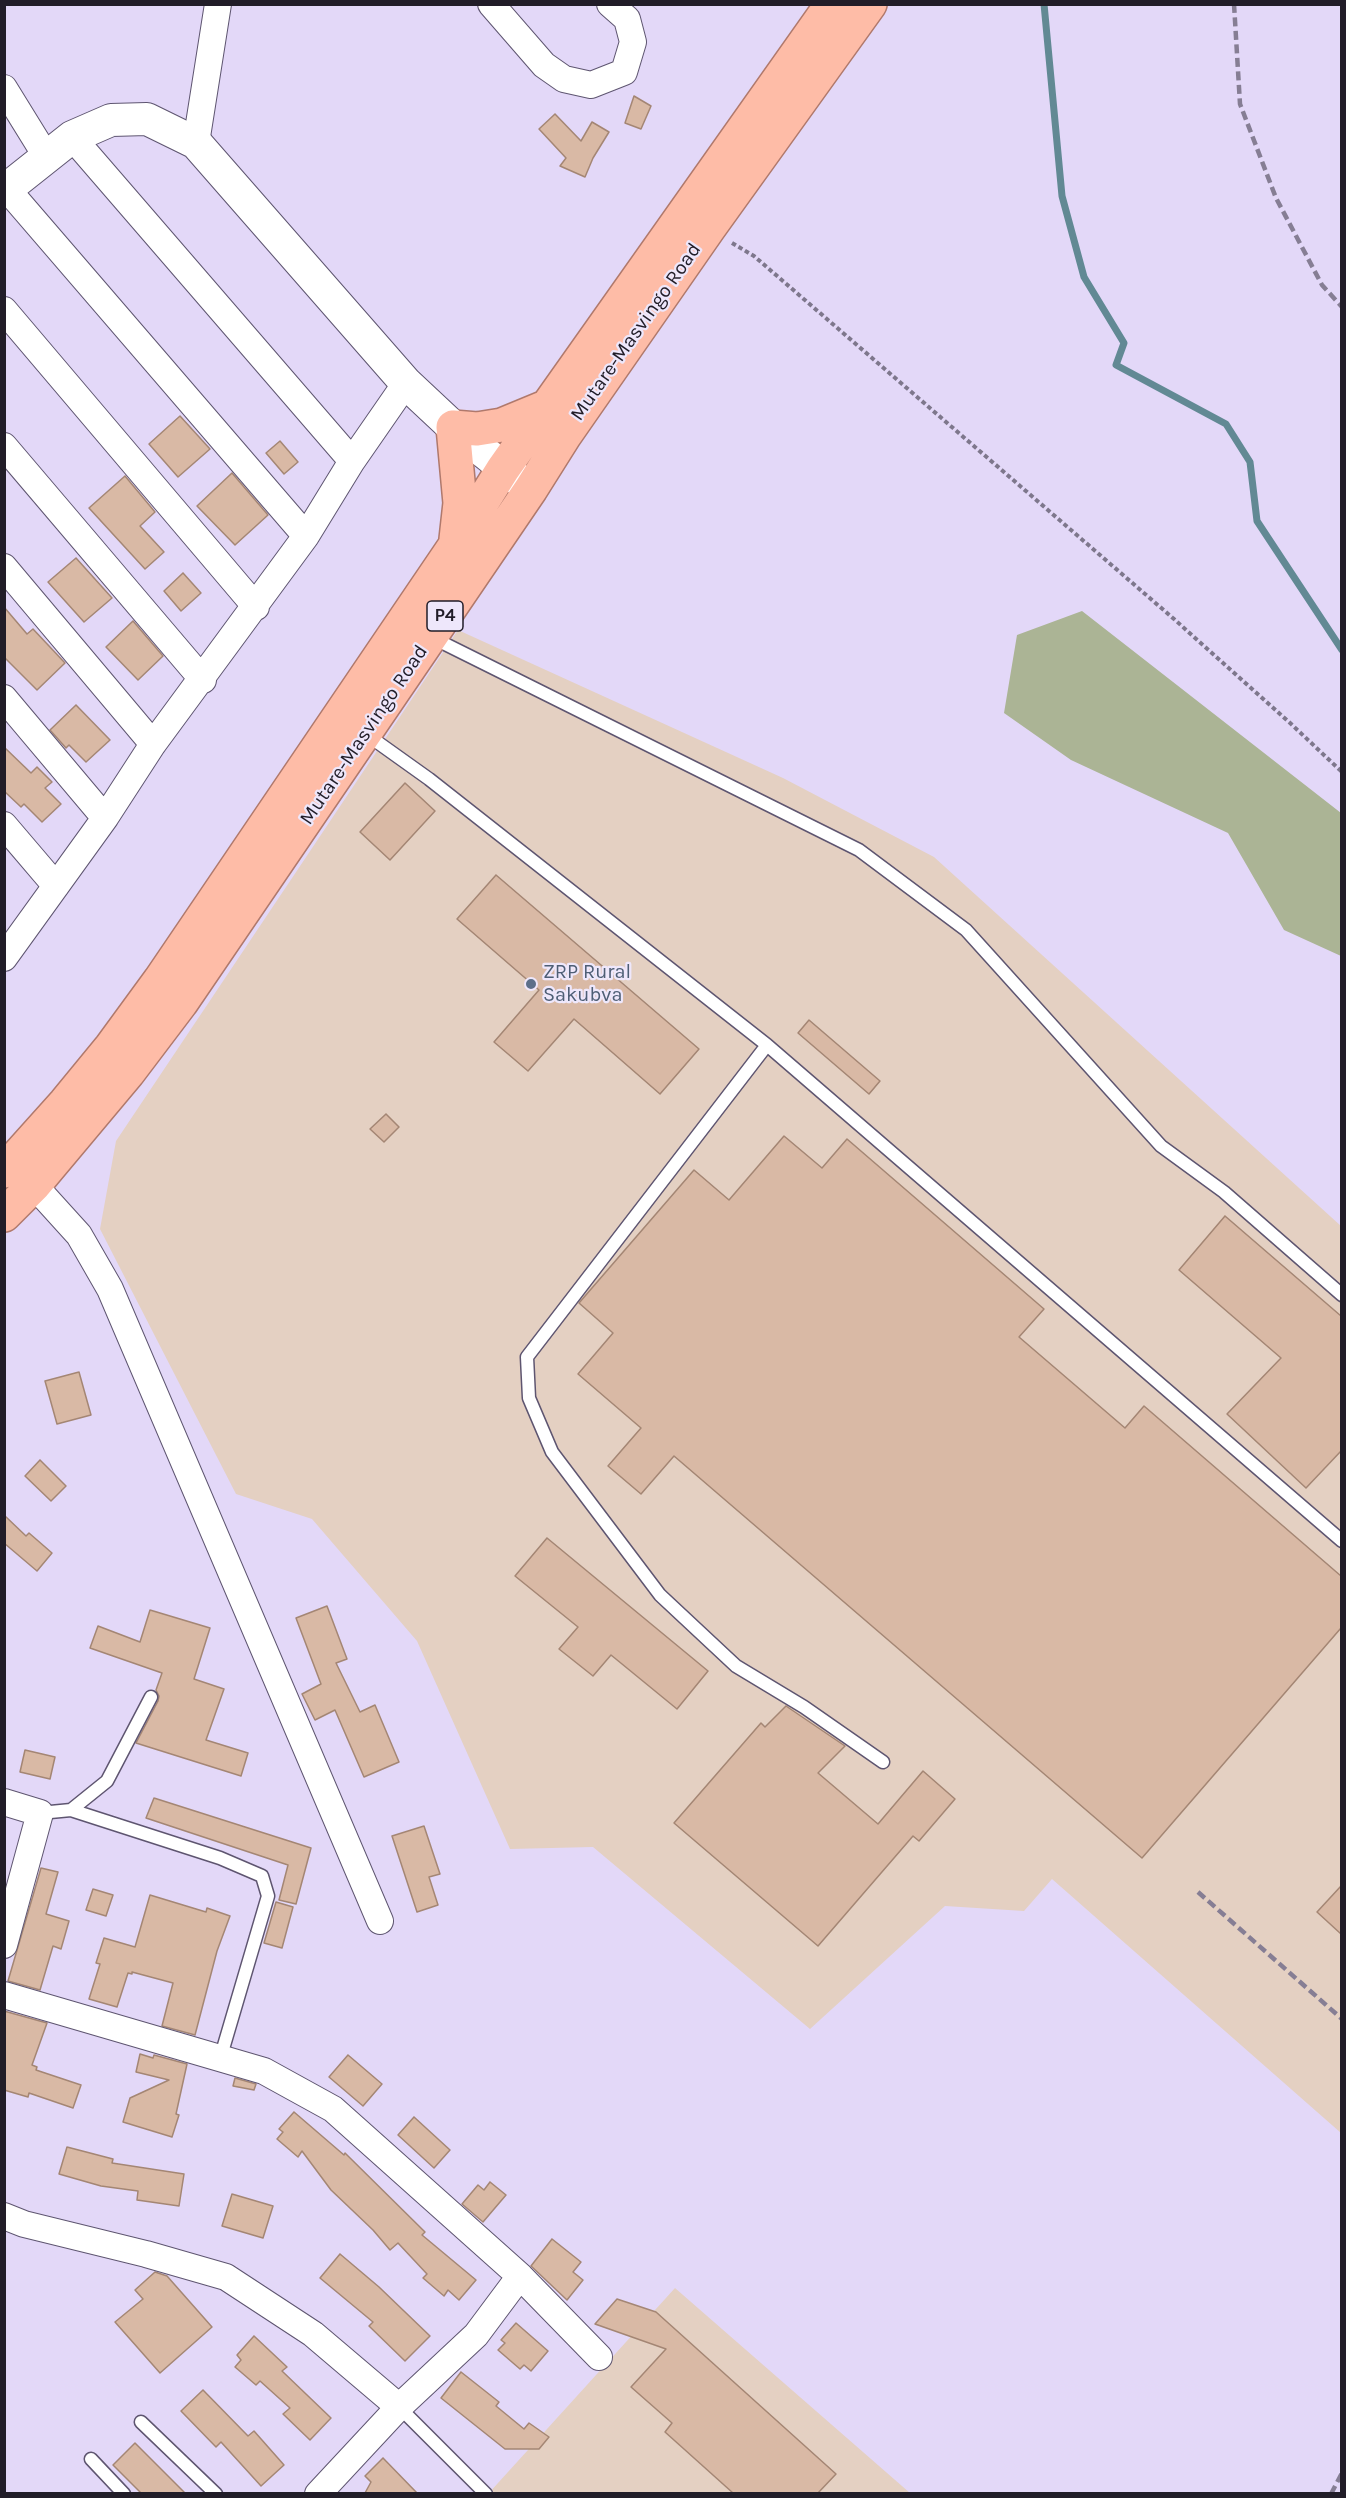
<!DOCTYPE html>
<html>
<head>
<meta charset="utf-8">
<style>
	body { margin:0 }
	#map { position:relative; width:1346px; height:2498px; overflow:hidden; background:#e3d8f8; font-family:Karla,sans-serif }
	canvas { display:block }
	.frame { position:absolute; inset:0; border:6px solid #211d28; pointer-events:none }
</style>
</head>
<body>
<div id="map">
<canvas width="1346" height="2498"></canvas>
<div class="frame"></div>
</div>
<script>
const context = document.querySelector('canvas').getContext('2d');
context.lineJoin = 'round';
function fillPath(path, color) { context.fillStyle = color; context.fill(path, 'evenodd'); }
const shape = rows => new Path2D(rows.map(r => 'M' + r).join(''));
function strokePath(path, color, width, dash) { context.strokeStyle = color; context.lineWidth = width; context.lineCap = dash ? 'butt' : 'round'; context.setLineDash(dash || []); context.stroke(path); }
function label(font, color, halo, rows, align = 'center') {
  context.font = font + ' Karla,sans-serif'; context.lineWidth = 4.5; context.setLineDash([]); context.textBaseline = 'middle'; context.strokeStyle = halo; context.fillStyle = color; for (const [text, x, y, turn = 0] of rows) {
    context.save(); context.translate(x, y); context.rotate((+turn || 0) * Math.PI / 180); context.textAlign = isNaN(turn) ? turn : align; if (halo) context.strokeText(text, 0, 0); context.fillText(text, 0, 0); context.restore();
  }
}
fillPath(shape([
	[458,630,783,778,934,857,1341,1226,1341,2133,1052,1879,1024,1911,945,1906,810,2029,593,1847,510,1849,417,1641,312,1519,236,1494,100,1229,116,1141],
	[675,2288,910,2493,488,2494]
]), '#e4d0c2');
fillPath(shape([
	[1082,611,1341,813,1341,956,1284,930,1228,833,1071,760,1004,713,1017,635]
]), '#abb495');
strokePath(shape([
	[1044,4,1062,196,1084,277,1124,343,1116,365,1226,424,1250,462,1257,521,1342,650]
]), '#628994', 7);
const building = shape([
	[634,96,651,106,641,129,625,123,634,96],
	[555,114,581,141,592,122,609,132,593,158,585,177,560,166,566,158,539,129,555,114],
	[180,416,210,449,178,477,149,444,180,416],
	[280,441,298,462,284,474,266,453,280,441],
	[232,473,268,515,235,545,197,506,232,473],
	[125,476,155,512,140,526,164,552,145,569,89,508,125,476],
	[76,558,112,598,84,622,48,582,76,558],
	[183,573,201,593,181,611,164,591,183,573],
	[4,607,27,634,33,629,65,663,37,690,4,657,4,607],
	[133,621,163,656,138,680,106,647,133,621],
	[76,705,110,740,86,762,69,745,66,748,50,730,76,705],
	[4,747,31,773,37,767,52,782,45,788,61,804,42,822,24,804,21,807,4,791,4,747],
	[405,783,435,811,390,860,360,832,405,783],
	[496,875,699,1049,660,1094,574,1019,528,1071,494,1042,539,990,457,919,496,875],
	[809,1020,880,1081,869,1094,798,1033,809,1020],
	[386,1114,399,1127,384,1142,370,1129,386,1114],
	[784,1136,822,1168,847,1139,1044,1309,1019,1337,1125,1428,1144,1406,1341,1576,1341,1628,1142,1858,674,1456,641,1494,608,1466,641,1428,578,1374,613,1333,579,1303,694,1170,729,1200,784,1136],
	[1225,1216,1341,1316,1341,1451,1306,1488,1227,1414,1281,1358,1179,1270,1225,1216],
	[79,1372,91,1415,57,1424,45,1381,79,1372],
	[40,1460,66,1486,51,1501,25,1476,40,1460],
	[4,1515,26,1536,29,1533,52,1553,37,1571,4,1543,4,1515],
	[547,1538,708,1671,677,1709,611,1655,593,1676,559,1649,578,1627,515,1576,547,1538],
	[327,1606,347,1659,336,1663,360,1712,375,1705,399,1762,364,1777,335,1710,315,1720,302,1694,321,1684,296,1618,327,1606],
	[150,1610,210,1628,194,1679,224,1689,206,1740,248,1753,241,1776,136,1743,158,1701,159,1696,156,1690,162,1673,90,1648,98,1626,140,1642,150,1610],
	[786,1706,845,1746,818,1773,878,1824,923,1771,955,1799,919,1841,913,1836,818,1946,674,1823,761,1723,765,1727,786,1706],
	[25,1750,55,1757,50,1779,20,1772,25,1750],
	[154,1798,311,1848,296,1904,279,1900,288,1865,146,1818,154,1798],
	[424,1826,440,1874,429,1877,438,1905,417,1912,392,1836,424,1826],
	[41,1868,58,1872,46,1914,69,1921,61,1949,53,1946,40,1990,8,1981,41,1868],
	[1341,1886,1341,1934,1317,1912,1341,1886],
	[93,1889,113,1895,106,1916,86,1910,93,1889],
	[150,1895,206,1912,207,1908,230,1916,217,1951,195,2035,162,2026,173,1983,132,1972,132,1974,128,1973,117,2007,89,1999,100,1964,96,1963,104,1938,135,1947,150,1895],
	[276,1902,293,1907,282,1948,264,1943,276,1902],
	[4,2011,47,2023,32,2065,37,2067,36,2070,81,2085,73,2108,29,2093,28,2097,4,2090,4,2011],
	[140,2054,153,2058,154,2055,187,2064,176,2114,179,2115,172,2137,123,2122,130,2098,169,2080,136,2072,140,2054],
	[348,2055,382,2084,363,2106,329,2077,348,2055],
	[235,2078,256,2084,254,2090,233,2086,235,2078],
	[294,2112,344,2155,345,2153,425,2232,422,2235,476,2280,459,2300,448,2290,444,2296,423,2278,427,2274,398,2243,390,2250,373,2230,331,2190,302,2151,298,2157,277,2139,283,2132,279,2129,294,2112],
	[414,2117,450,2150,434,2168,398,2135,414,2117],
	[67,2147,113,2159,112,2163,184,2174,179,2206,137,2200,138,2191,101,2186,59,2174,67,2147],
	[490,2182,506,2195,483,2222,462,2204,478,2185,484,2190,490,2182],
	[232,2194,273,2206,263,2238,222,2226,232,2194],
	[552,2239,581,2262,573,2272,583,2280,567,2300,531,2266,552,2239],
	[340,2254,379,2287,430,2336,405,2361,369,2326,373,2322,320,2278,340,2254],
	[155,2272,167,2276,212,2327,160,2373,115,2322,143,2299,135,2290,155,2272],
	[617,2299,656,2312,836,2474,818,2493,733,2493,665,2432,672,2423,631,2387,666,2349,595,2324,617,2299],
	[516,2323,548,2351,531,2371,524,2365,520,2369,498,2350,505,2343,501,2340,516,2323],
	[254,2336,287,2367,282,2371,331,2418,310,2440,283,2414,290,2408,260,2381,256,2385,235,2367,241,2360,237,2355,254,2336],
	[461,2372,499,2402,496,2406,524,2429,529,2423,549,2437,539,2449,505,2449,441,2398,461,2372],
	[203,2390,248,2436,254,2431,284,2465,261,2486,221,2442,216,2447,181,2411,203,2390],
	[135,2443,185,2493,141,2493,113,2465,135,2443],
	[383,2458,417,2493,365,2493,371,2482,365,2476,383,2458]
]);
fillPath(building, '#d9b9a5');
strokePath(building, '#a48674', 1.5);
const service = shape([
	[431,637,859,850,966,930,1161,1146,1224,1192,1342,1295],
	[366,734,429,779,767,1045,1342,1541],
	[767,1045,527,1357,529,1398,552,1452,660,1595,736,1666,804,1707,883,1762],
	[71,1810,220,1858,262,1876,268,1896,220,2059],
	[40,1813,71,1810,107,1781,151,1697],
	[399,2407,486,2494],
	[141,2422,216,2494],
	[91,2459,124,2494]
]);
const minor = shape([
	[491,4,544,65,564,79,591,85,624,72,633,42,627,19,610,4],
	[4,88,46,156],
	[72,137,352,461],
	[196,143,218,4],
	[7,189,306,536],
	[4,310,256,607],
	[4,446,203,680],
	[4,567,153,744],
	[4,698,105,818],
	[4,825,56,886],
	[4,958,105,818,153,744,306,536,352,461,406,383],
	[21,1171,79,1235,110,1289,380,1921],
	[4,1802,40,1813,4,1945],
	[4,1995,264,2071,333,2109,520,2276,599,2357],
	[4,2216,24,2224,146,2254,226,2277,313,2334,399,2407],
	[318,2494,399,2407,476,2335,520,2276]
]);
const tertiary = shape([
	[4,191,72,137,111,120,147,119,196,143,406,383,453,427,525,485]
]);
const trunk = shape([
	[456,539,460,503,453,427,477,429,502,425,548,406],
	[4,1171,65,1103,111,1047,160,980,456,544,503,469,832,4],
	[4,1215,35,1184,128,1073,181,1003,531,489,565,435,709,228,870,4]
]);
strokePath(service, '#5e5570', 15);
strokePath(minor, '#5e5570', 28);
strokePath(tertiary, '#5e5570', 34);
strokePath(trunk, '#b0796c', 36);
strokePath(shape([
	[732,243,754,256,1174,619,1289,722,1342,772]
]), '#7e778c', 4, [4.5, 3]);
strokePath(service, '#fff', 12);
strokePath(minor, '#fff', 26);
strokePath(tertiary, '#fff', 32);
strokePath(trunk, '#febca7', 33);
strokePath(shape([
	[1234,4,1240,104,1276,198,1322,285,1342,307],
	[1198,1892,1342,2019],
	[1331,2494,1342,2473]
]), '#867e94', 4.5, [9, 4.5]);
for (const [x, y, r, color] of [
	[531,984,6,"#5c6f8a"]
]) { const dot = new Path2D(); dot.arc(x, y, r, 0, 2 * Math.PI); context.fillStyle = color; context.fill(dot); strokePath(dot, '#eee7fb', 2); }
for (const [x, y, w] of [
	[445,616,36]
]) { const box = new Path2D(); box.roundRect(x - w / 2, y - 15, w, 30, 4.5); context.fillStyle = '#eee7fb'; context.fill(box); strokePath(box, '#211d28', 1.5); }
label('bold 18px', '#211d28', null, [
	["P4",445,616]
]);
label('20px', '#211d28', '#eee7fb', [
	["Mutare-Masvingo Road",636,332,-55],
	["Mutare-Masvingo Road",364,735,-56]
]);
label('20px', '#4e5e75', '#eee7fb', [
	["ZRP Rural",543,972],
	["Sakubva",543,995]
], 'left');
</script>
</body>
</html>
